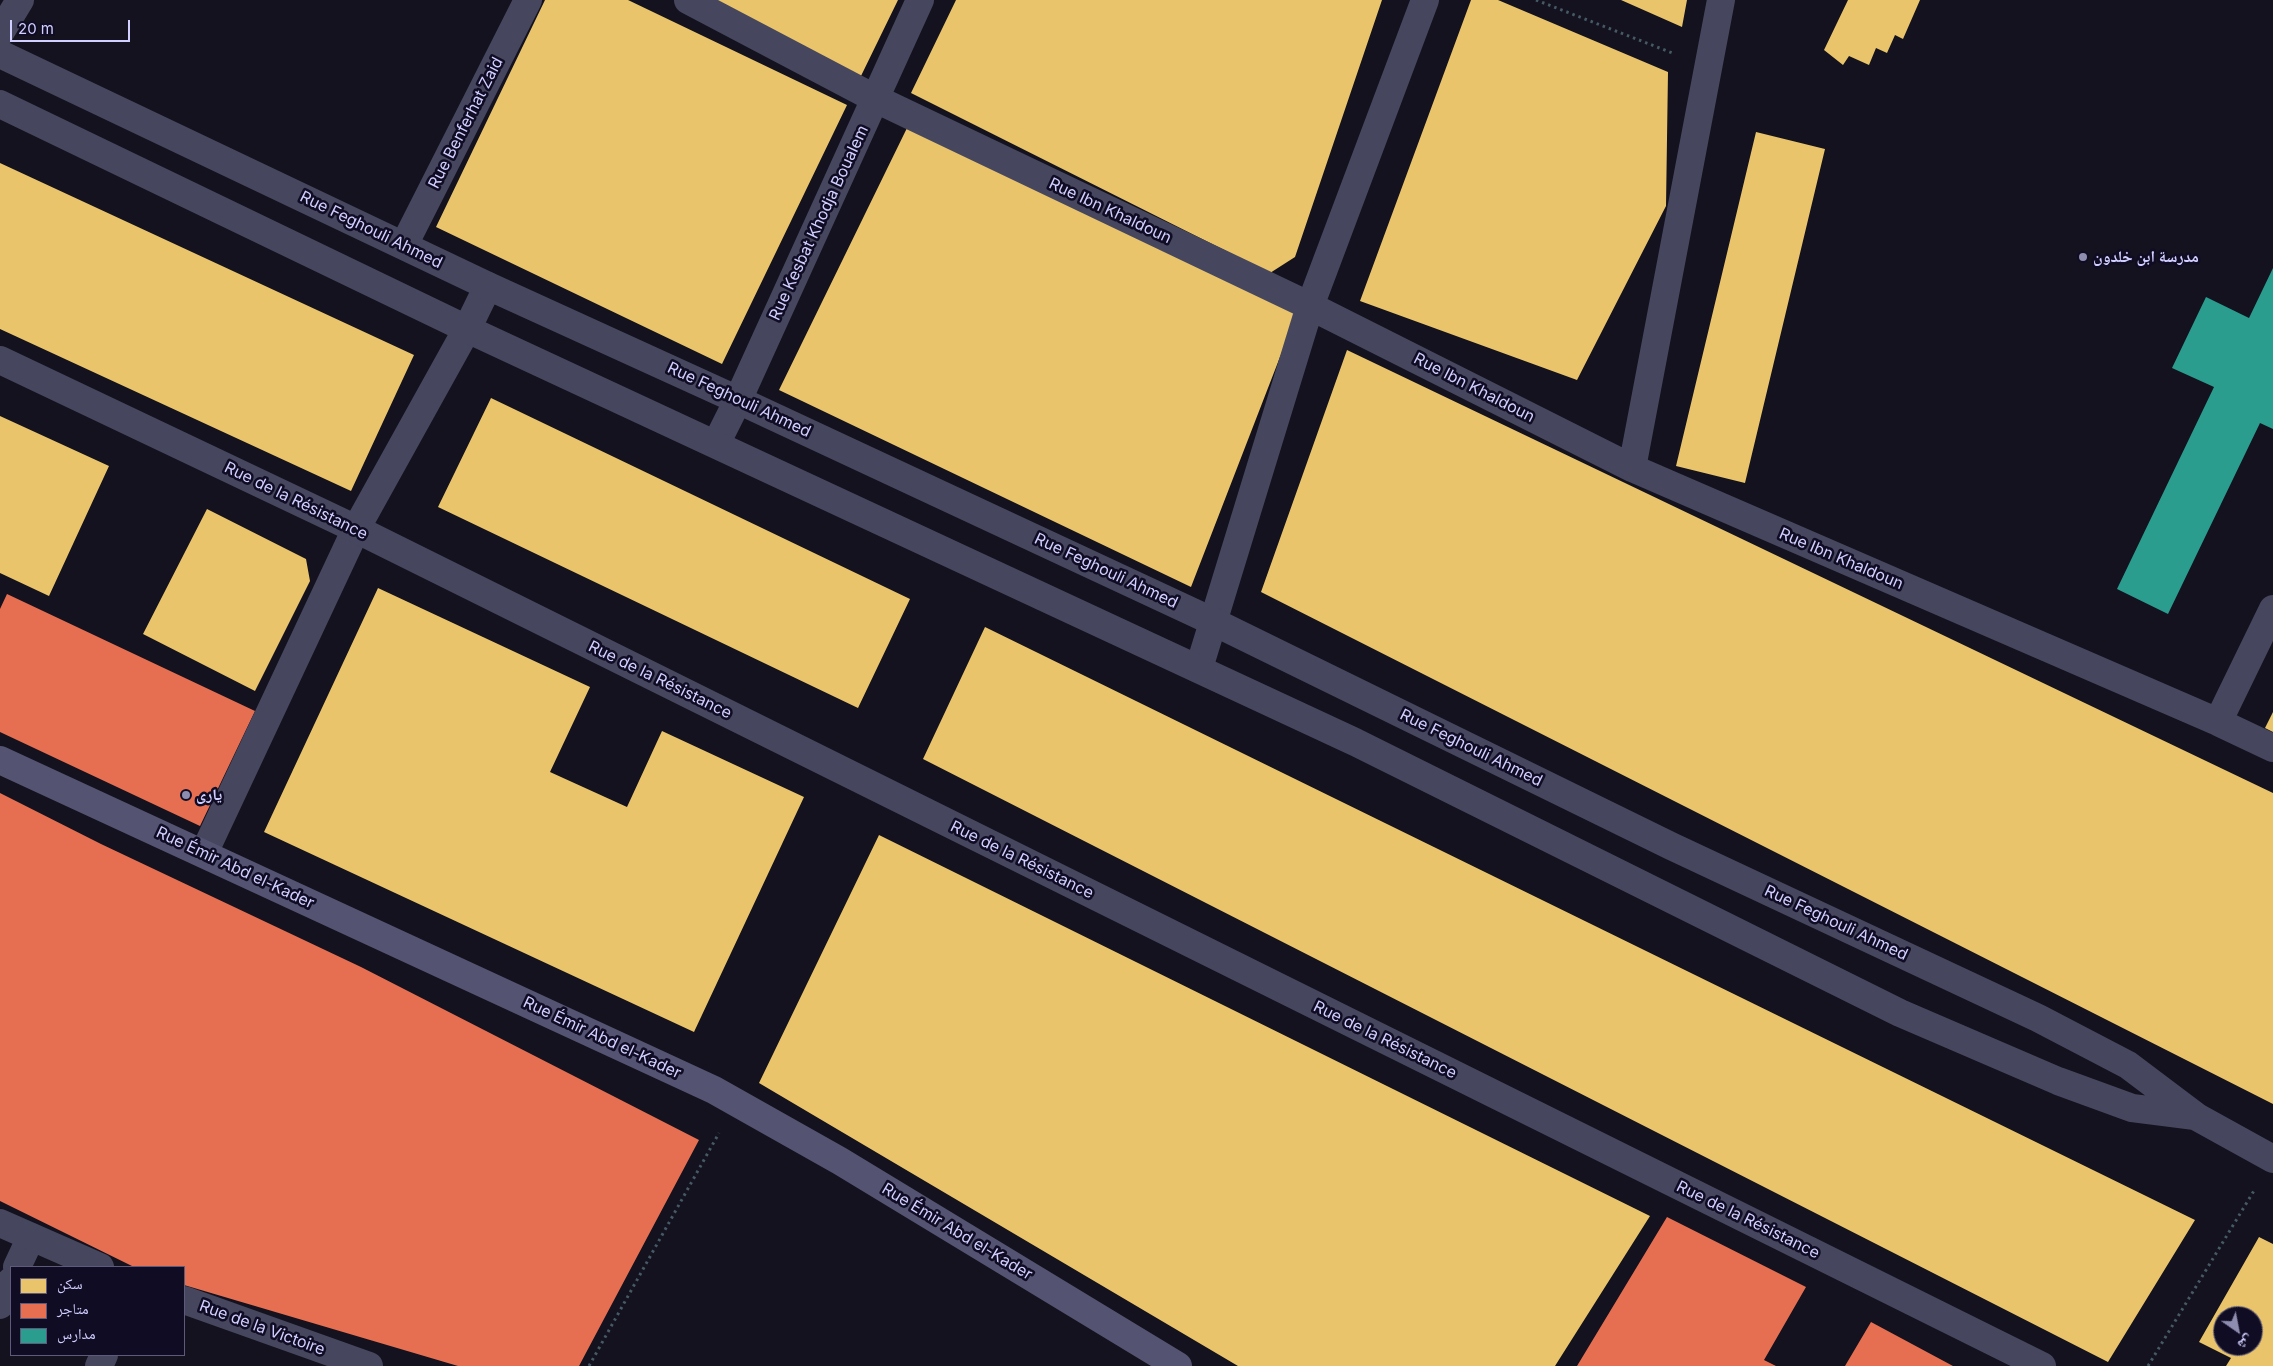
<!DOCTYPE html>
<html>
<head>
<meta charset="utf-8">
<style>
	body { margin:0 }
	#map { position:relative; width:2273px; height:1366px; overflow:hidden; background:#13121e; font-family:Inter,"Noto Naskh Arabic",sans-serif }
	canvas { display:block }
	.legend { position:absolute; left:10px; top:1266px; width:175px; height:90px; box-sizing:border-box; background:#0f0c24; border:1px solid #5d5a7c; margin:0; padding:6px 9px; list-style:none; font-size:15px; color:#d1cfff }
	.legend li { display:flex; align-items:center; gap:10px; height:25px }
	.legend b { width:25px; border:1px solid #5d5a7c }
	.north { position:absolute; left:2213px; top:1306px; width:50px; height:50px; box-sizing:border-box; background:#0f0c24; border:1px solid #5d5a7c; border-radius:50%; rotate:147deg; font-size:14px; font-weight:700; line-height:20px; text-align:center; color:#d1cfff }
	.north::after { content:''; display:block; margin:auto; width:18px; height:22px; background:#8e8db0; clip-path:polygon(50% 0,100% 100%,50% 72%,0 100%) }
	.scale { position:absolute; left:10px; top:20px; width:120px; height:22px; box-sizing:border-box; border:2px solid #d1cfff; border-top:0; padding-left:6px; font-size:15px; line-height:18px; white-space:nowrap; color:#d1cfff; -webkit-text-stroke:4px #0f0c24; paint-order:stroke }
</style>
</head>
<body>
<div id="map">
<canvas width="2273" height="1366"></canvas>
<ul class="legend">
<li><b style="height:14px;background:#e9c46a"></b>سكن</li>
<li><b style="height:14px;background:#e76f51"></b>متاجر</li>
<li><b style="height:14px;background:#2a9d8f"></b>مدارس</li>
</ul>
<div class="north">ش</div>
<div class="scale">20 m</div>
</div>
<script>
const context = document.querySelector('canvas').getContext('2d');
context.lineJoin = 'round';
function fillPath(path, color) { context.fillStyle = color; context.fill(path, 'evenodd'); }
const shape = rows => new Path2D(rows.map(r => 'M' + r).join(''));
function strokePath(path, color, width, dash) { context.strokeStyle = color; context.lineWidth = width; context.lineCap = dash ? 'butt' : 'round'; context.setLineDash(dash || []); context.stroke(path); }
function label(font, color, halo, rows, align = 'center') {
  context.font = font + ' Inter,"Noto Naskh Arabic",sans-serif'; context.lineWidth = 5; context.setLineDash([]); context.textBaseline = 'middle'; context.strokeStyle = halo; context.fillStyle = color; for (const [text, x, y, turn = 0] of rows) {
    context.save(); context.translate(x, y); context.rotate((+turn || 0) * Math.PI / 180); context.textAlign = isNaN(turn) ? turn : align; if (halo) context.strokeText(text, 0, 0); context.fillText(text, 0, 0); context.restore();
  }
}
fillPath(shape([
	[545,0,628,0,847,105,722,364,436,227],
	[714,0,898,0,860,78],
	[956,0,1382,0,1295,257,1270,273,911,93],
	[1471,0,1498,0,1668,72,1666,206,1577,380,1360,301],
	[1621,0,1687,0,1682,27],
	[1848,0,1920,0,1903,39,1895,35,1887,53,1876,48,1869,65,1849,56,1843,65,1824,50],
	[907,128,1297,313,1191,587,779,390],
	[1756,132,1825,149,1745,483,1676,466],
	[0,163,414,355,351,491,0,329],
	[1347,350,2273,793,2273,1104,1261,592],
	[491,398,910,599,858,708,438,507],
	[0,416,109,466,49,596,0,573],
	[207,509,306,559,310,581,255,691,143,634],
	[378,588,590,687,550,772,627,807,662,731,804,797,694,1032,264,832],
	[985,627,2195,1220,2108,1362,923,759],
	[2273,712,2273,732,2265,728],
	[879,835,1650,1216,1555,1366,1238,1366,759,1083],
	[2259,1237,2273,1244,2273,1366,2226,1366,2231,1358,2199,1342],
	[2223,1316,2253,1316,2253,1346,2223,1346]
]), '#e9c46a');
fillPath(shape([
	[7,594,255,711,200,826,0,732,0,609],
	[0,793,101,844,361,967,699,1140,579,1366,458,1366,184,1285,184,1267,134,1267,0,1201],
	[1667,1217,1806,1287,1764,1360,1776,1366,1577,1366],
	[1871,1322,1953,1366,1845,1366]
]), '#e76f51');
fillPath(shape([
	[2273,268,2273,429,2260,423,2168,614,2117,589,2214,387,2172,368,2206,297,2249,318]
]), '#2a9d8f');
strokePath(shape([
	[1536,0,1675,54],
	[589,1366,719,1133],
	[2148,1366,2255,1189]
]), '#465966', 3, [2.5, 4]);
strokePath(shape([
	[688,0,876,99,1310,306,1632,468,2218,722,2273,748],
	[0,33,20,0],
	[404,245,528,0],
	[716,444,738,400,920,0],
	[1632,468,1721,0],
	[1199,668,1310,306,1425,0],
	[2218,722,2273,609],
	[204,853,356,529,467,329,488,286],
	[17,1267,31,1237],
	[0,1305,11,1281]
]), '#46475f', 28);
strokePath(shape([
	[0,54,488,286,738,400,1214,622,1671,846,2038,1018,2128,1065,2197,1117,2273,1159],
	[0,104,467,329,1355,742,1900,1013,2058,1081,2132,1108,2195,1116],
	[0,360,356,529,2042,1366],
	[0,1223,100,1267],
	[184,1300,369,1366],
	[99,1366,104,1355]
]), '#46475f', 28);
strokePath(shape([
	[0,760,714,1090,840,1161,1178,1366]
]), '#545372', 28);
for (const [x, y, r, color] of [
	[2083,257,5,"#8e8db0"],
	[186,795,5,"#8e8db0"]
]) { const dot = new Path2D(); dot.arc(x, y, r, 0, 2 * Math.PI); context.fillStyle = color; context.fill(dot); strokePath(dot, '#0f0c24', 2); }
label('16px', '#d1cfff', '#0f0c24', [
	["Rue Benferhat Zaid",466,123,-63],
	["Rue Ibn Khaldoun",1110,211,25],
	["Rue Kesbat Khodja Boualem",819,223,-65],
	["Rue Feghouli Ahmed",371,230,26],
	["Rue Ibn Khaldoun",1474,388,27],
	["Rue Feghouli Ahmed",739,400,25],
	["Rue de la Résistance",296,501,26],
	["Rue Ibn Khaldoun",1841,559,23],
	["Rue Feghouli Ahmed",1106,571,25],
	["Rue de la Résistance",660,680,26],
	["Rue Feghouli Ahmed",1471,748,26],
	["Rue de la Résistance",1022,860,26],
	["Rue Émir Abd el-Kader",235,868,25],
	["Rue Feghouli Ahmed",1836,923,25],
	["Rue Émir Abd el-Kader",602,1038,25],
	["Rue de la Résistance",1385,1040,26],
	["Rue de la Résistance",1748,1220,26],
	["Rue Émir Abd el-Kader",957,1232,31],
	["Rue de la Victoire",262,1328,20]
]);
label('bold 16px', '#d1cfff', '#0f0c24', [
	["مدرسة ابن خلدون",2093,257],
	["يارى",196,795]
], 'left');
</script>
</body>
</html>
